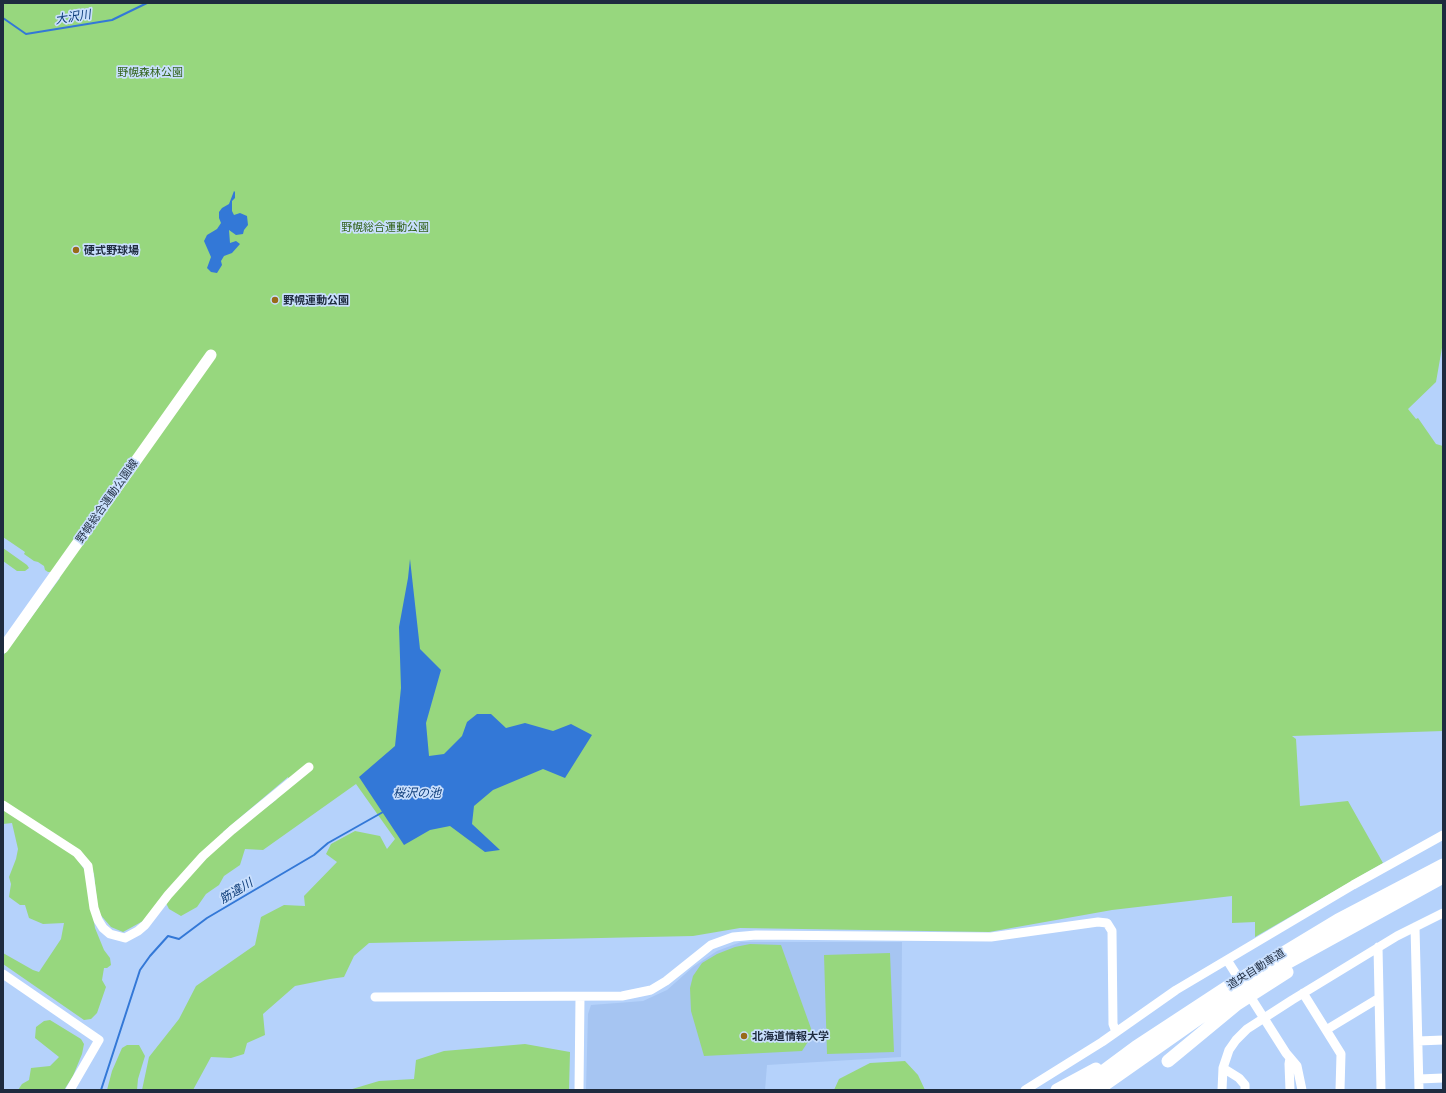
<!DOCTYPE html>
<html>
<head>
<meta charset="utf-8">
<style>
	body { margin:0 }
	#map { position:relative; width:1446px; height:1093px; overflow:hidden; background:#b5d2fb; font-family:"Exo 2",sans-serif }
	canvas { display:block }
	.frame { position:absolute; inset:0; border:4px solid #1e2b3f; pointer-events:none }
</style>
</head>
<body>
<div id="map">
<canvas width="1446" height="1093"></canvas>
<div class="frame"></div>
</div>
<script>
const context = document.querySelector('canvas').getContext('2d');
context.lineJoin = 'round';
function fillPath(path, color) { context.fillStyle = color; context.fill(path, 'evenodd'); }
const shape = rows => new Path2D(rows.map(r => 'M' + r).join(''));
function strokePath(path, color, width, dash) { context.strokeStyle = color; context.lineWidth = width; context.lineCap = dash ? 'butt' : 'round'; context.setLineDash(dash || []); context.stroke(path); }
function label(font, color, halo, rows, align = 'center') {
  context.font = font + ' "Exo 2","Noto Sans JP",sans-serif'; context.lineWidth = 3.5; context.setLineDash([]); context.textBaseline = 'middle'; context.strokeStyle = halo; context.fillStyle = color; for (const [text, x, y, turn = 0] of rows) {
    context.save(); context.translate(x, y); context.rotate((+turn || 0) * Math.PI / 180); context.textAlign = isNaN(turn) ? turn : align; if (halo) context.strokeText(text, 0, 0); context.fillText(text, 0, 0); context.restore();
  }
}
fillPath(shape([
	[741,942,902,942,901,1057,767,1065,765,1090,586,1090,588,1014,591,1005,643,1001,667,990,693,967,717,951]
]), '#a6c5f2');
fillPath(shape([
	[3,3,1443,3,1443,342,1436,382,1408,409,1416,419,1418,418,1436,444,1443,446,1443,731,1292,736,1296,739,1300,806,1348,801,1383,863,1255,937,1255,922,1232,923,1232,896,1112,910,989,932,740,928,693,936,369,943,354,956,344,977,330,979,295,986,263,1014,265,1035,247,1043,244,1054,231,1058,211,1057,193,1090,142,1090,149,1057,179,1019,196,986,255,945,261,917,284,905,305,906,304,896,337,862,326,854,331,844,355,831,380,836,387,849,395,839,356,784,263,850,245,849,240,865,224,876,219,885,206,894,197,907,181,916,169,909,165,901,143,921,123,932,111,927,98,912,94,874,84,855,75,856,86,872,95,928,104,950,110,958,111,965,107,968,104,968,102,980,106,987,97,1013,91,1019,84,1020,3,964,3,953,33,970,39,972,61,939,64,923,43,924,29,918,25,905,20,905,9,897,11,884,9,877,16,859,18,849,12,823,3,824,3,656,60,578,53,572,48,572,45,570,44,566,38,562,34,561,24,554,25,552,3,537],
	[288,777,290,783,281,792,276,800,235,831,223,832],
	[3,548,27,565,29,568,25,571,17,571,3,561],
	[750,944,781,945,813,1034,802,1051,704,1056,691,1011,690,988,693,976,702,963,717,954,735,947],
	[890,953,894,1052,827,1054,824,955],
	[50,1020,81,1039,84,1044,82,1054,73,1076,64,1090,18,1090,22,1084,29,1080,31,1068,50,1066,59,1057,35,1038,36,1027,44,1021],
	[525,1044,570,1052,569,1090,349,1090,379,1081,414,1079,416,1060,444,1051],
	[127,1045,139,1045,145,1056,138,1079,137,1090,107,1090,112,1071,122,1048],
	[905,1061,918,1075,925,1090,834,1090,839,1079,870,1063]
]), '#97d77e');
fillPath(shape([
	[234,191,235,192,235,198,232,201,232,211,234,215,240,213,247,216,248,225,244,230,243,234,236,235,229,230,230,243,236,241,240,244,232,253,224,256,221,261,222,265,217,273,211,272,207,268,211,257,204,241,207,235,217,229,221,223,219,218,219,212,222,208,229,204],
	[410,559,420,649,441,670,426,723,429,756,444,754,462,736,467,722,477,714,491,714,506,728,525,723,553,731,571,724,592,735,565,778,543,769,493,790,474,806,472,824,500,850,485,852,450,826,430,830,404,845,359,777,395,746,401,688,399,627,408,578]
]), '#3378d7');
strokePath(shape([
	[3,18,26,34,112,20,147,3],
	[101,1090,140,970,150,956,168,936,179,939,207,918,314,855,328,843,383,812]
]), '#3378d7', 2);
strokePath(shape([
	[3,805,77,853,82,859,88,866,94,908,98,920,103,928,110,934,125,938,138,931,145,925,168,895,203,856,232,830,309,767],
	[1415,927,1419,1090],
	[1378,947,1381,1090],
	[1227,960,1286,1053,1297,1066,1302,1090],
	[3,974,99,1040,70,1090],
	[1303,993,1341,1054,1340,1090],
	[375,997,622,996,651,990,666,981,711,945,733,937,756,935,991,937,1098,922,1107,923,1112,931,1113,1024,1116,1032],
	[1326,1030,1379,998],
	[1418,1041,1443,1040],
	[1290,1058,1289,1064,1290,1090],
	[1223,1068,1239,1078,1245,1085,1245,1090],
	[1419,1079,1443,1078],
	[579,1090,580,997],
	[1025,1090,1102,1042,1176,990,1353,885,1443,835],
	[1222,1090,1223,1068,1229,1050,1236,1040,1247,1029,1292,1000,1397,936,1443,913]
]), '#fff', 9);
strokePath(shape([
	[3,648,211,355]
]), '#fff', 11);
strokePath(shape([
	[1168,1061,1237,1004,1287,972],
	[1057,1090,1096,1069],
	[1078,1090,1136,1047,1232,984,1338,920,1443,865],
	[1097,1090,1245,986,1443,877]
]), '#fff', 13);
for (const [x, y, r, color] of [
	[76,250,4,"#986b19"],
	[275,300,4,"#986b19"],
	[744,1036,4,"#986b19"]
]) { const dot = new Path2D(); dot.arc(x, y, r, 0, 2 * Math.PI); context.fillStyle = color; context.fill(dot); strokePath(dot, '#c9dffd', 1.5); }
label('11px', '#33631c', '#c9dffd', [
	["野幌森林公園",150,72],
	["野幌総合運動公園",385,227]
]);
label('bold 11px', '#1e2b3f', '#c9dffd', [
	["硬式野球場",84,250],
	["野幌運動公園",283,300],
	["北海道情報大学",752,1036]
], 'left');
label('11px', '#1e2b3f', '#c9dffd', [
	["野幌総合運動公園線",107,501,-55],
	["道央自動車道",1256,969,-32]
]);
label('italic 12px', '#0d3c79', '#c9dffd', [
	["大沢川",73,17,-9],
	["桜沢の池",417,793],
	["筋違川",236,891,-31]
]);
</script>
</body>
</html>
